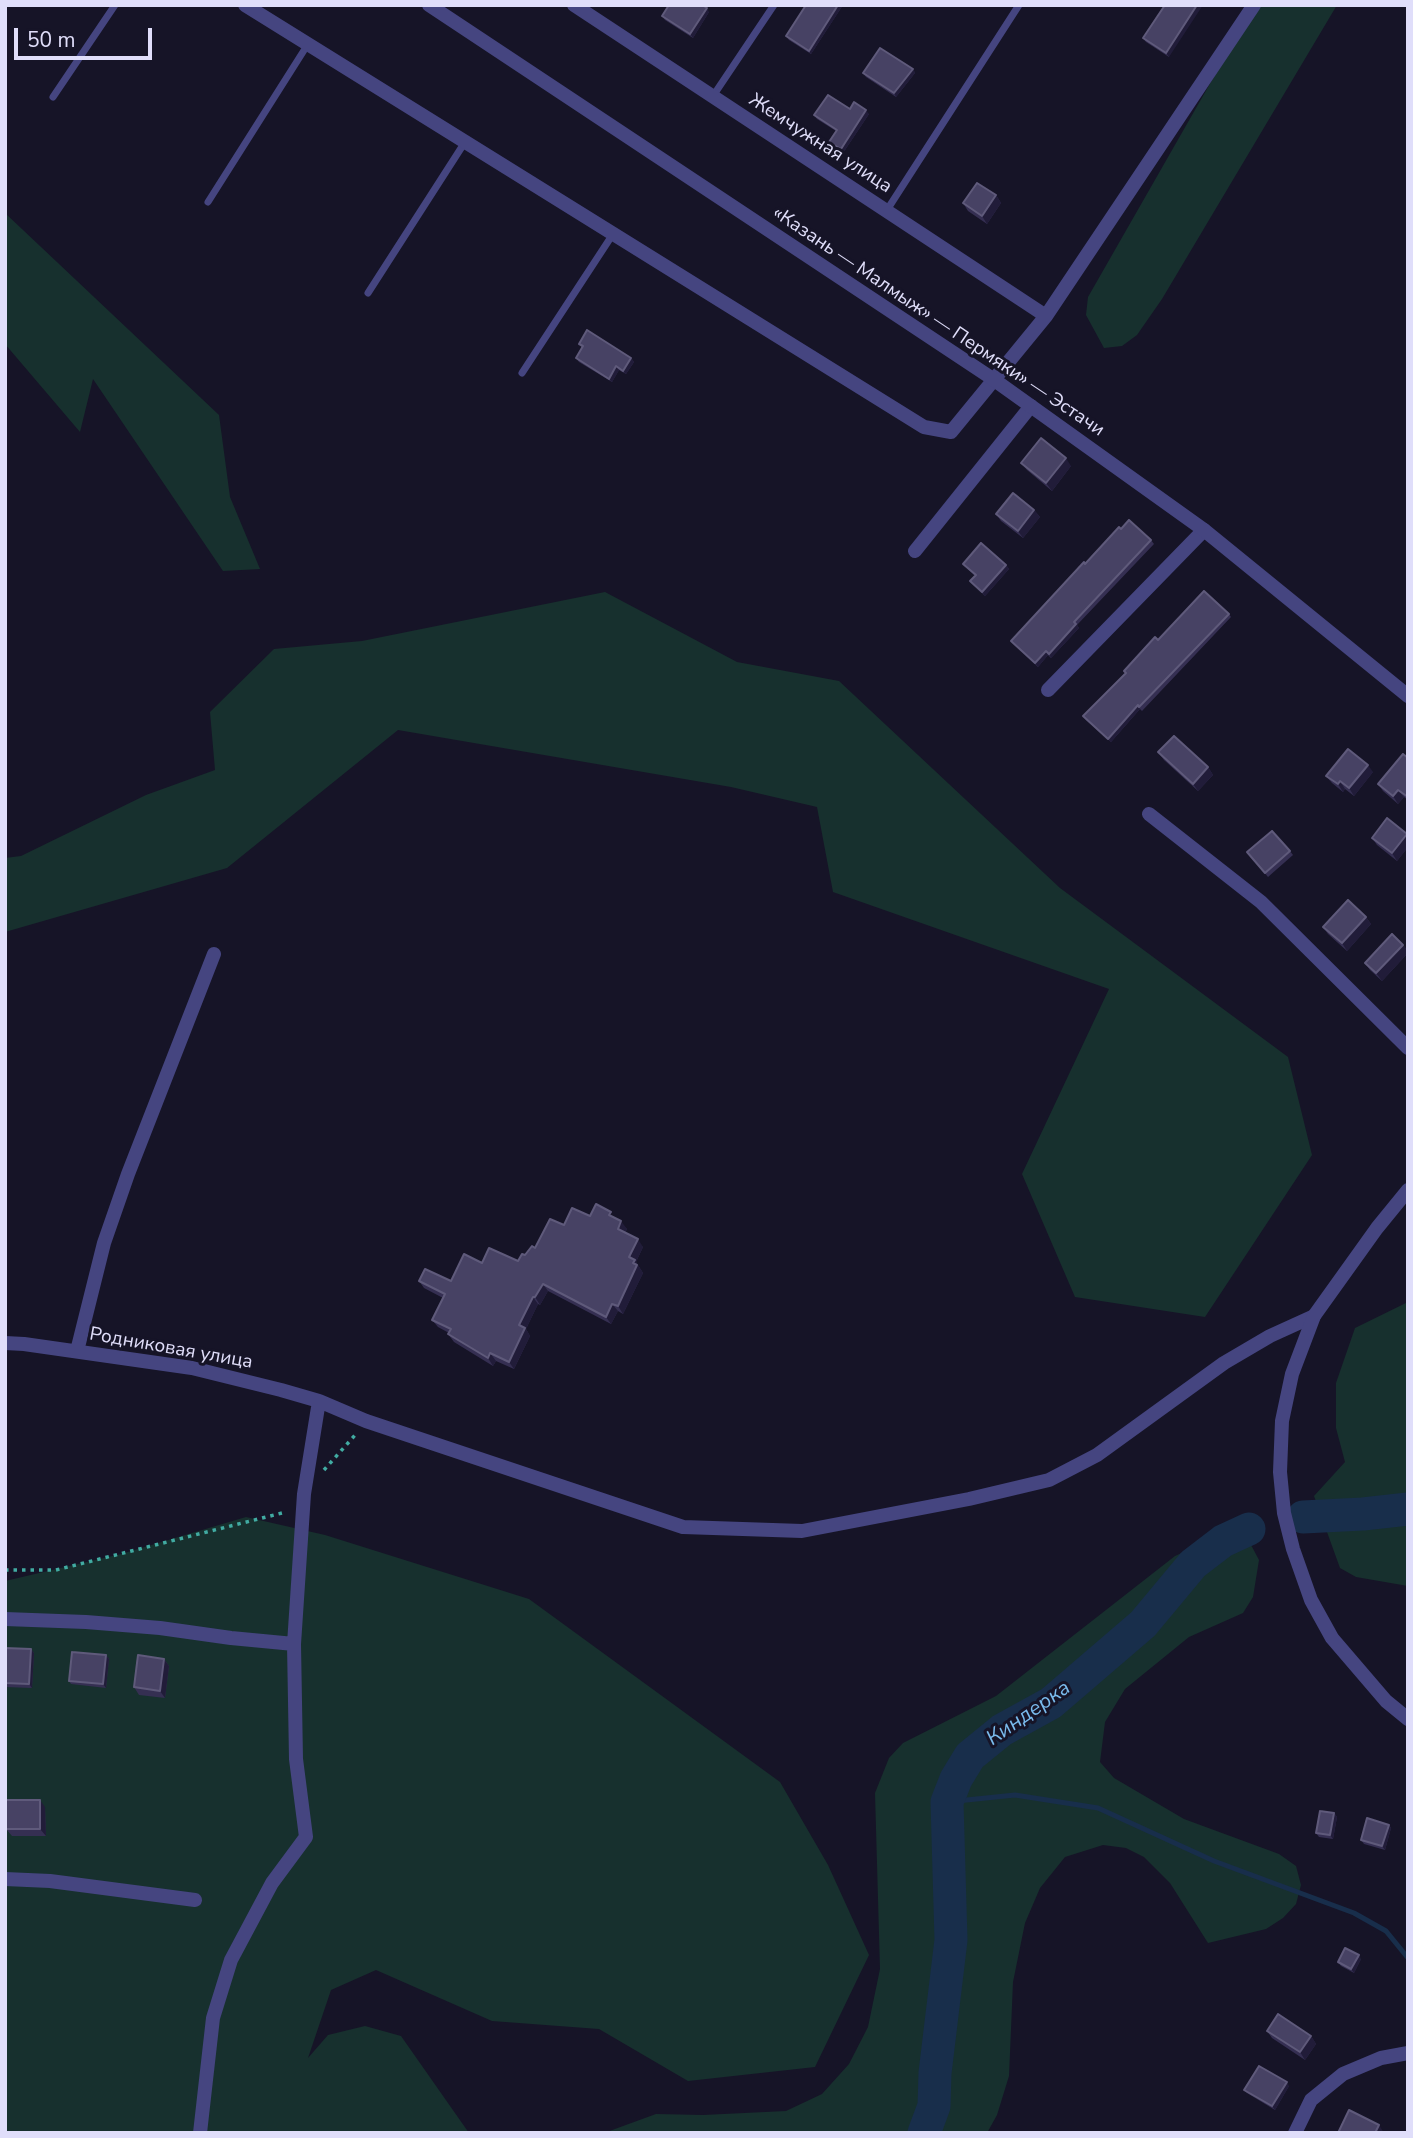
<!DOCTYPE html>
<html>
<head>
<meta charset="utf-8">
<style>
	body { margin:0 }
	#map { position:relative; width:1413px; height:2138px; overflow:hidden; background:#161427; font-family:"Nunito Sans",sans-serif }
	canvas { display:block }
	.frame { position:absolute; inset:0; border:7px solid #e0defa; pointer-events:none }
	.scale { position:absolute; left:14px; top:28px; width:138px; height:32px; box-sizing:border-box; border:4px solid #e0defa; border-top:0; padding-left:9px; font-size:21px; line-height:24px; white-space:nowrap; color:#e0defa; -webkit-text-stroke:5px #161427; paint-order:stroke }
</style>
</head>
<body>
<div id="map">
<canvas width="1413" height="2138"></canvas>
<div class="frame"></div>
<div class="scale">50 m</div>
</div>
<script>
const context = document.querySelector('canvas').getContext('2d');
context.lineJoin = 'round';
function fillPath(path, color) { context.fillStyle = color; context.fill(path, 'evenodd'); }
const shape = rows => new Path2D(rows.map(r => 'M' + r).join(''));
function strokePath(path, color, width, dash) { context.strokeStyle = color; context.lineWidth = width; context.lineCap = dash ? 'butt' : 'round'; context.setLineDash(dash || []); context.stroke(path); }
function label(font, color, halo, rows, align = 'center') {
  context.font = font + ' "Nunito Sans",sans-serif'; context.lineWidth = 6; context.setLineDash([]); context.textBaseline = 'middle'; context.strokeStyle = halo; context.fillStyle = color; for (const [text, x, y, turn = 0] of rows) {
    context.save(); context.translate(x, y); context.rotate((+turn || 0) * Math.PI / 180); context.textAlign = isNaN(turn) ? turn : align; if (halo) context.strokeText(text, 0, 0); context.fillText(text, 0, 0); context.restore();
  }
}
fillPath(shape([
	[1255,5,1337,5,1162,299,1137,335,1122,346,1104,348,1086,315,1088,297],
	[5,213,219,415,230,497,260,569,223,571,93,379,80,432,5,344],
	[605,592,737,662,839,681,1060,888,1288,1057,1312,1155,1205,1317,1075,1297,1022,1174,1109,989,833,892,817,807,731,787,398,730,227,868,5,932,5,858,21,856,146,795,215,770,210,712,274,649,362,641],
	[1408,1302,1408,1586,1356,1577,1340,1568,1314,1496,1345,1462,1336,1428,1336,1383,1355,1328],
	[246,1517,325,1535,529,1599,780,1782,828,1865,869,1955,815,2067,688,2081,599,2029,492,2021,376,1970,331,1990,308,2058,328,2035,365,2026,401,2036,469,2133,5,2133,5,1581,121,1554],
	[1231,1541,1250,1543,1259,1560,1253,1597,1243,1613,1189,1637,1125,1689,1105,1722,1100,1762,1114,1778,1184,1819,1279,1854,1296,1866,1301,1885,1296,1904,1283,1918,1266,1929,1208,1943,1170,1883,1144,1857,1126,1848,1103,1845,1065,1857,1040,1888,1025,1923,1013,1982,1009,2076,997,2115,987,2133,604,2133,656,2114,703,2115,786,2111,822,2094,849,2064,868,2027,880,1969,875,1793,889,1758,903,1743,996,1696,1175,1556,1201,1544]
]), '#17302e');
strokePath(shape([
	[947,1802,1015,1795,1098,1808,1214,1861,1354,1913,1386,1931,1408,1958]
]), '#182e4b', 5);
strokePath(shape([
	[1303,1517,1363,1514,1408,1509],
	[924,2133,934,2106,935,2073,951,1940,947,1802,956,1779,970,1756,1002,1730,1051,1703,1143,1624,1193,1564,1223,1541,1249,1529]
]), '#182e4b', 33);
strokePath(shape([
	[324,1470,356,1434],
	[5,1570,56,1570,286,1512]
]), '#41aba2', 3.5, [3.5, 5]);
strokePath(shape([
	[713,96,774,5],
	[53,97,115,5],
	[208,202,308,44],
	[887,210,1019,5],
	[368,293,465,142],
	[522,373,613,234]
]), '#454580', 7);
strokePath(shape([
	[245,5,924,427,951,432,1046,316,1254,5],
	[574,5,1046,316],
	[915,551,1031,406],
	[1048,690,1204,530],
	[1149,814,1261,902,1408,1048],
	[5,1343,24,1344,192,1368,281,1390,319,1401,366,1421,683,1527,802,1531,969,1499,1049,1480,1097,1455,1224,1363,1270,1336,1314,1316],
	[77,1351,104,1243,128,1174,214,954],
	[5,1619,86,1622,160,1628,231,1638,294,1644],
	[5,1879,50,1881,195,1900],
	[200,2133,213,2018,231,1960,272,1883,306,1837,296,1759,294,1644,304,1494,319,1401],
	[1295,2133,1311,2100,1343,2074,1381,2058,1408,2053]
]), '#454580', 14);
strokePath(shape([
	[429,5,993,379,1204,530,1408,696],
	[1408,1190,1377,1228,1314,1316,1292,1374,1282,1421,1280,1472,1284,1513,1293,1549,1311,1600,1332,1638,1386,1701,1408,1719]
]), '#454580', 14);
fillPath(shape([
	[806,5,843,5,811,54,789,40,786,36],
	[1165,5,1169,57,1146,42,1143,38],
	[709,12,693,38,665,20,662,16],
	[913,69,915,73,896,97,866,77,863,73],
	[850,109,869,114,843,153,832,145,829,142,836,131,817,119,814,115],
	[996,195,1001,203,987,224,968,211,963,203],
	[579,344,631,358,634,362,626,374,619,370,612,382,579,362,576,358,582,348],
	[1021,463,1071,466,1052,491,1027,470],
	[1034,510,1040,517,1023,538,1001,521,996,514],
	[1121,529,1151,540,1154,544,1077,625,1079,628,1051,658,1048,655,1038,667,1011,641],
	[963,564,1006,565,1009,569,985,596,970,581,975,576],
	[1229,614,1231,617,1142,711,1140,709,1111,742,1086,720,1083,716,1158,640],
	[1158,752,1208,767,1213,775,1198,791,1164,760],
	[1408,758,1408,800,1404,797,1398,804,1383,791,1378,784],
	[1373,772,1354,796,1345,789,1343,792,1332,783,1326,776],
	[1387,818,1408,835,1408,847,1397,861,1377,845,1372,838],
	[1290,851,1293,855,1268,877,1250,856],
	[1366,917,1371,924,1347,951,1328,934,1323,927],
	[1403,945,1408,951,1408,953,1382,981,1370,970,1365,963],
	[590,1216,616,1218,627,1229,625,1233,643,1247,636,1262,643,1273,623,1314,618,1311,611,1324,548,1291,540,1305,538,1304,526,1329,530,1336,514,1369,496,1361,493,1366,454,1342,448,1334,449,1333,438,1327,432,1320,443,1298,424,1288,419,1281,451,1281,482,1263,518,1261,564,1225],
	[5,1648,31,1649,34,1653,32,1688,5,1687],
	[106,1655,109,1659,106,1688,71,1684,69,1681],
	[164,1659,169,1666,165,1698,139,1695,134,1687],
	[45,1807,46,1836,12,1836,6,1829],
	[1334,1813,1337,1817,1333,1839,1319,1837,1316,1833],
	[1389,1825,1391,1828,1385,1850,1364,1844,1361,1840],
	[1361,1959,1354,1973,1341,1966,1338,1962],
	[1267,2031,1311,2036,1316,2044,1305,2060,1272,2038],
	[1289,2086,1275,2110,1247,2093,1244,2090]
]), '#352f52');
fillPath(shape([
	[838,5,843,5,811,54,809,51],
	[1197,5,1203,5,1169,57,1166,53],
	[707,8,709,12,693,38,690,34],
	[913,69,915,73,896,97,894,93],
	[866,110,869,114,843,153,841,149],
	[996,195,1001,203,987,224,982,216],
	[631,358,634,362,626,374,623,371],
	[616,366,619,370,612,382,609,379],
	[1066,458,1071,466,1052,491,1046,483],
	[1034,510,1040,517,1023,538,1018,531],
	[1006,565,1009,569,985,596,982,592],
	[1076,624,1079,628,1051,658,1049,654],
	[1046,651,1048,655,1038,667,1035,663],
	[1138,705,1140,709,1111,742,1108,739],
	[1368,765,1373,772,1354,796,1349,788],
	[1208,767,1213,775,1198,791,1193,784],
	[1340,781,1345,789,1343,792,1338,784],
	[1398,790,1404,797,1398,804,1393,796],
	[1407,834,1408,847,1397,861,1392,853],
	[1366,917,1371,924,1347,951,1342,943],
	[1403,945,1408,951,1408,953,1382,981,1376,973],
	[621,1221,627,1229,623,1237,618,1229],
	[638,1239,643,1247,636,1262,643,1273,623,1314,618,1306,629,1257],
	[543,1284,548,1291,540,1305,535,1297],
	[533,1297,538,1304,526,1329,530,1336,514,1369,509,1362,519,1325],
	[612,1304,618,1311,611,1324,606,1317],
	[490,1353,496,1361,493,1366,488,1358],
	[31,1649,34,1653,32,1688,29,1684],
	[106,1655,109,1659,106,1688,103,1684],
	[164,1659,169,1666,165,1698,160,1691],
	[40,1800,45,1807,46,1836,40,1829],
	[1334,1813,1337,1817,1333,1839,1330,1835],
	[1389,1825,1391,1828,1385,1850,1382,1846],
	[1359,1955,1361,1959,1354,1973,1351,1969],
	[1311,2036,1316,2044,1305,2060,1300,2052],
	[1287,2082,1289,2086,1275,2110,1272,2106],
	[1379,2125,1384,2133,1375,2133]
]), '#211c39');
const building = shape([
	[669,5,702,5,707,8,690,34,662,16,669,5],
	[806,5,838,5,809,51,786,36,806,5],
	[1165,5,1197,5,1166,53,1143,38,1165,5],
	[880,48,913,69,894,93,863,73,880,48],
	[828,95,850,109,854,102,866,110,841,149,829,142,837,130,814,115,828,95],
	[977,183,996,195,982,216,963,203,977,183],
	[587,330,631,358,623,371,616,366,609,379,576,358,583,346,579,344,587,330],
	[1041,438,1066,458,1046,483,1021,463,1041,438],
	[1013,493,1034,510,1018,531,996,514,1013,493],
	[1129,520,1151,540,1074,622,1076,624,1049,654,1046,651,1035,663,1011,641,1084,562,1085,564,1119,527,1121,529,1129,520],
	[981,543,1006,565,982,592,970,581,976,575,963,564,981,543],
	[1204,591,1229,614,1139,707,1138,705,1108,739,1083,716,1126,673,1124,671,1155,637,1158,640,1204,591],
	[1174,736,1208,767,1193,784,1158,752,1174,736],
	[1348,749,1368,765,1349,788,1340,781,1338,784,1326,776,1348,749],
	[1403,754,1408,758,1408,797,1398,790,1393,796,1378,784,1403,754],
	[1387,818,1407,834,1392,853,1372,838,1387,818],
	[1272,831,1290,851,1265,873,1247,852,1272,831],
	[1348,900,1366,917,1342,943,1323,927,1348,900],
	[1392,934,1403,945,1376,973,1365,963,1392,934],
	[596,1204,611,1212,609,1215,621,1221,618,1229,638,1239,629,1257,635,1260,633,1263,637,1265,618,1306,612,1304,606,1317,543,1284,535,1297,533,1297,519,1325,525,1328,509,1362,490,1353,488,1358,448,1334,451,1329,432,1320,445,1294,419,1281,425,1269,451,1281,464,1254,482,1263,489,1248,518,1261,522,1254,525,1255,532,1246,535,1248,550,1219,564,1225,572,1208,590,1216,596,1204],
	[5,1648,31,1649,29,1684,5,1683,5,1648],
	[72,1652,106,1655,103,1684,69,1681,72,1652],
	[138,1655,164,1659,160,1691,134,1687,138,1655],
	[6,1800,40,1800,40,1829,6,1829,6,1800],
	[1320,1811,1334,1813,1330,1835,1316,1833,1320,1811],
	[1367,1818,1389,1825,1382,1846,1361,1840,1367,1818],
	[1345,1948,1359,1955,1351,1969,1338,1962,1345,1948],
	[1278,2014,1311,2036,1300,2052,1267,2031,1278,2014],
	[1259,2066,1287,2082,1272,2106,1244,2090,1259,2066],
	[1349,2110,1379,2125,1375,2133,1338,2133,1349,2110]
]);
fillPath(building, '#474264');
strokePath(building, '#5f5a7b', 2);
label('19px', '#e0defa', '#161427', [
	["Жемчужная улица",820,144,33],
	["«Казань — Малмыж» — Пермяки» — Эстачи",938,322,34],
	["Родниковая улица",171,1349,10]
]);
label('italic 21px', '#7abbed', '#161427', [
	["Киндерка",1029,1714,-35]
]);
</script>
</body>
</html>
